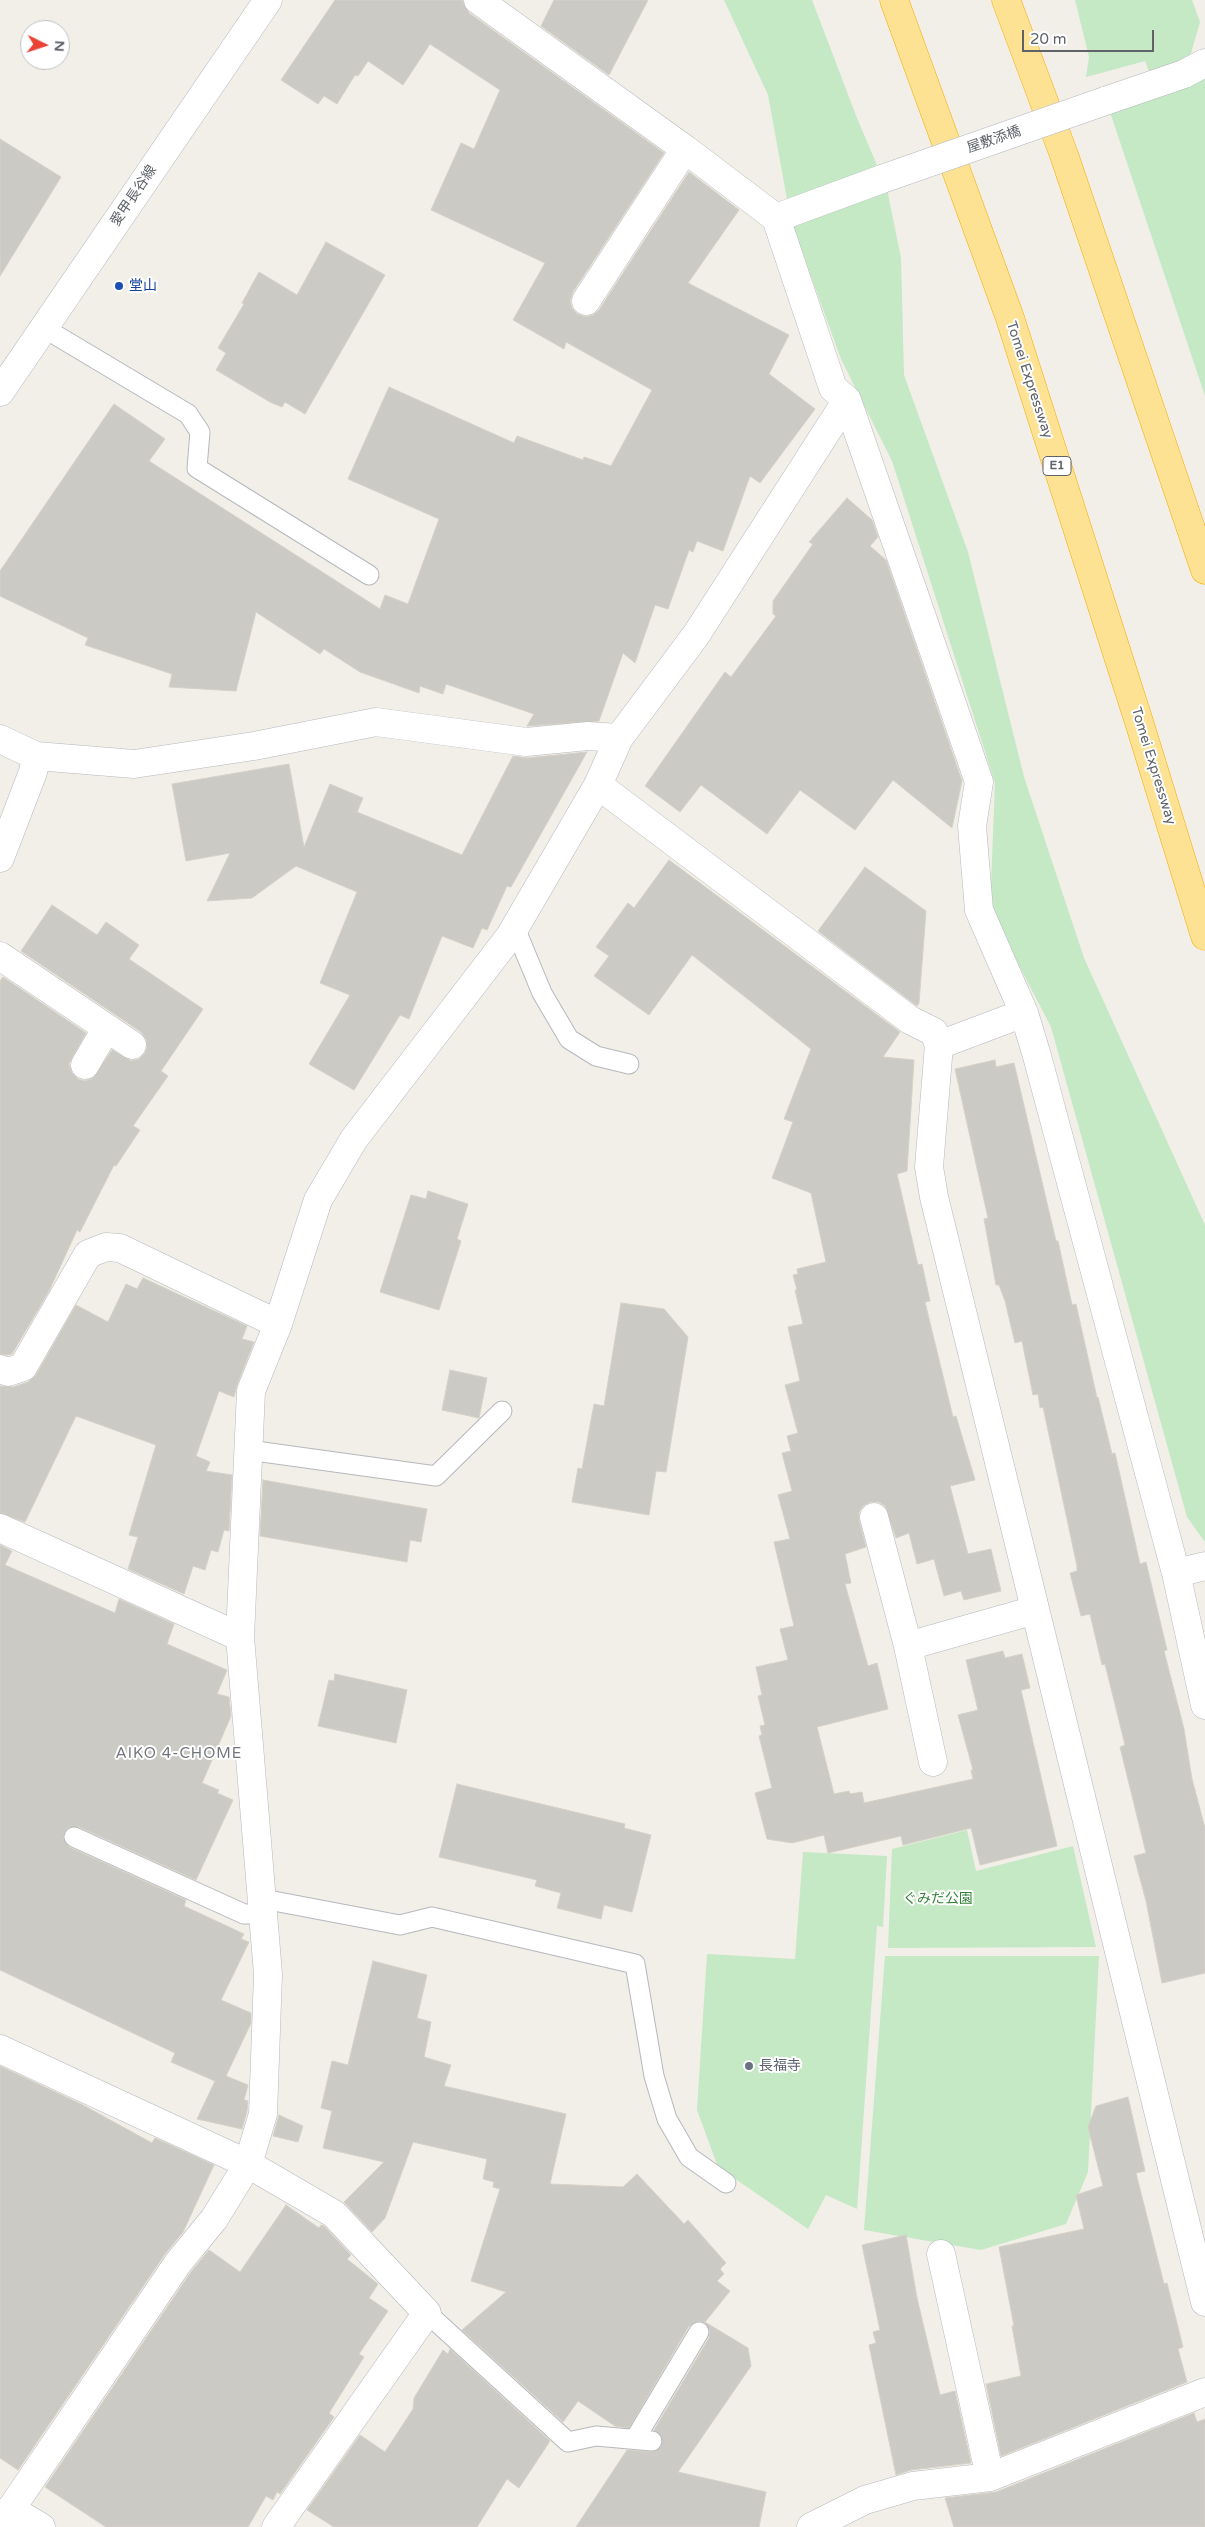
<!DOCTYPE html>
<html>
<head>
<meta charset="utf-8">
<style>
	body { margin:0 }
	#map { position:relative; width:1205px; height:2527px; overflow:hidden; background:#f1efe8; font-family:"Varela Round",sans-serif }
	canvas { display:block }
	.north { position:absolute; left:20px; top:20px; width:50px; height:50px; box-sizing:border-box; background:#fff; border:1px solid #bfc1c3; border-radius:50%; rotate:94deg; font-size:14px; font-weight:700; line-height:20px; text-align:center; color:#5f6368 }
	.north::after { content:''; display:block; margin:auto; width:18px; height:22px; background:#ea4335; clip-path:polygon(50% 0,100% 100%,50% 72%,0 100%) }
	.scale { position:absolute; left:1022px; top:30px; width:132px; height:22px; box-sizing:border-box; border:2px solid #5f6368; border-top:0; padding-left:6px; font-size:15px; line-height:18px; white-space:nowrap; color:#5f6368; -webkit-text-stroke:4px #fff; paint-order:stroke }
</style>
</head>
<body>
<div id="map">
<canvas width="1205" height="2527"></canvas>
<div class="north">N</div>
<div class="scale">20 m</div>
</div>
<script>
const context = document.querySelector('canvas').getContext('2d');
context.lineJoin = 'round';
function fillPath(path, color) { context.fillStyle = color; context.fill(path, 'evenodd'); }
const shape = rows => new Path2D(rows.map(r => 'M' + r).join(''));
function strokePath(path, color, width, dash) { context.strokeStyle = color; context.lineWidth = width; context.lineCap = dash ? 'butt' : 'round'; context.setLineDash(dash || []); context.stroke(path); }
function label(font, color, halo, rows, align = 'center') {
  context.font = font + ' "Varela Round","Noto Sans JP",sans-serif'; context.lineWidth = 4; context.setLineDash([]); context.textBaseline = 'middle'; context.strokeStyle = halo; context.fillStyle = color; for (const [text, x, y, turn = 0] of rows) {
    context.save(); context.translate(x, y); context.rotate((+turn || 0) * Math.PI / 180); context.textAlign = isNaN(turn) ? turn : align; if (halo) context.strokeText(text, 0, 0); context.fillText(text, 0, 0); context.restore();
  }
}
fillPath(shape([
	[724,0,812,0,857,118,887,189,901,258,904,375,968,552,1024,777,1084,958,1205,1225,1205,1542,1187,1517,1051,1027,990,910,995,783,892,461,841,359,791,221,768,95],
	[1075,0,1192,0,1200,22,1189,60,1205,78,1205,396,1108,106,1158,95,1145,61,1086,77,1089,57],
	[967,1830,976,1871,1073,1846,1096,1947,888,1948,892,1849],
	[803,1852,887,1856,883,1927,877,1926,857,2209,826,2195,808,2229,718,2167,697,2110,707,1954,795,1959],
	[885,1956,1099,1956,1088,2172,1066,2224,981,2250,864,2230]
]), '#c5e8c5');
const building = shape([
	[335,0,462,0,469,13,664,153,573,292,570,301,572,308,577,314,586,317,593,315,599,310,689,172,739,210,688,283,789,335,769,374,815,409,760,483,750,476,723,551,697,541,693,552,689,550,668,609,655,605,635,663,623,653,599,721,527,726,534,714,446,684,443,694,420,686,419,693,360,672,324,649,320,654,256,612,236,691,169,687,172,674,85,645,88,638,0,596,0,571,114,404,165,439,149,461,380,609,385,595,408,604,439,519,348,479,389,387,514,443,517,436,583,460,584,457,611,466,652,390,566,342,564,349,513,320,545,263,431,210,461,143,474,149,500,90,430,44,403,85,368,61,358,76,355,75,337,104,324,96,318,104,281,80,335,0],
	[554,0,648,0,609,75,541,26,554,0],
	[0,139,61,177,0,276,0,139],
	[326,242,385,275,305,414,285,402,282,407,270,402,216,370,226,353,218,348,244,304,242,303,259,272,297,295,326,242],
	[847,498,872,520,878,537,870,546,886,560,962,781,952,828,893,780,855,830,800,790,767,834,701,785,680,812,645,786,725,672,731,677,776,616,773,614,773,601,813,544,809,542,847,498],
	[587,752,511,887,507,886,487,930,482,928,473,948,442,936,409,1019,400,1015,354,1090,309,1064,350,995,320,983,357,892,296,866,252,898,207,901,230,853,186,861,172,784,289,764,304,847,330,784,363,798,357,812,462,855,513,756,527,758,587,752],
	[669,860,900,1032,883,1057,914,1060,907,1171,897,1174,918,1265,922,1264,930,1301,925,1302,953,1417,956,1416,975,1480,950,1486,968,1554,991,1549,1001,1591,964,1600,961,1591,944,1596,934,1559,917,1564,909,1533,896,1538,885,1506,879,1502,870,1502,863,1506,859,1512,859,1520,866,1547,845,1554,851,1583,845,1584,868,1666,877,1663,888,1709,817,1727,834,1794,849,1791,850,1794,862,1792,864,1803,973,1779,971,1770,973,1770,958,1715,978,1710,966,1660,1003,1651,1005,1658,1022,1654,1030,1688,1021,1690,1057,1846,980,1865,971,1828,903,1845,901,1836,828,1853,824,1835,792,1843,767,1839,755,1793,772,1788,759,1736,762,1735,760,1726,765,1725,758,1696,762,1695,756,1667,788,1660,780,1629,794,1626,774,1542,790,1539,778,1495,792,1491,782,1453,791,1451,787,1436,798,1433,785,1385,800,1381,788,1327,803,1324,795,1290,797,1290,793,1275,798,1274,797,1269,826,1262,811,1193,772,1178,793,1122,784,1119,811,1049,692,955,649,1015,594,976,609,956,596,947,628,903,634,908,669,860],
	[865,867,926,911,919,1003,917,1006,818,931,865,867],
	[52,905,97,935,106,922,139,945,129,959,203,1009,161,1071,168,1076,133,1126,140,1130,116,1166,114,1165,80,1232,77,1230,49,1291,12,1354,8,1355,0,1354,0,981,3,977,86,1033,69,1064,72,1073,78,1079,85,1081,93,1078,112,1050,131,1061,139,1059,145,1053,147,1047,146,1039,141,1032,21,951,52,905],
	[995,1060,996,1067,1014,1063,1056,1241,1058,1241,1072,1305,1076,1304,1097,1398,1098,1397,1112,1454,1115,1453,1140,1564,1146,1562,1167,1650,1164,1651,1184,1729,1192,1779,1205,1828,1205,1973,1162,1983,1146,1901,1134,1856,1146,1853,1120,1747,1125,1745,1105,1664,1102,1665,1090,1614,1081,1616,1070,1573,1077,1571,1077,1566,1043,1407,1040,1408,1038,1394,1033,1395,1022,1341,1015,1343,1005,1301,999,1285,996,1285,984,1219,988,1218,955,1069,995,1060],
	[428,1191,468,1204,457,1239,461,1241,439,1310,380,1292,411,1195,426,1199,428,1191],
	[143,1278,247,1326,242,1339,254,1342,237,1385,234,1397,219,1391,196,1456,210,1462,206,1471,232,1475,229,1531,224,1530,218,1552,211,1550,205,1570,193,1566,184,1594,128,1569,138,1537,129,1535,156,1445,76,1416,25,1522,0,1513,0,1386,13,1387,28,1382,36,1375,76,1305,108,1322,126,1284,137,1289,143,1278],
	[621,1303,664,1309,688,1337,666,1472,656,1471,649,1515,572,1502,578,1468,582,1469,594,1404,604,1406,621,1303],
	[450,1370,487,1378,479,1418,442,1410,450,1370],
	[263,1480,427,1509,421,1542,410,1540,407,1562,260,1536,263,1480],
	[0,1545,12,1551,5,1565,115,1613,119,1599,174,1624,167,1644,227,1670,217,1694,229,1697,231,1716,202,1783,219,1790,217,1793,233,1800,196,1880,79,1827,68,1828,63,1838,69,1847,186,1900,184,1906,244,1934,241,1939,249,1942,221,2000,251,2013,251,2023,226,2076,248,2085,244,2100,248,2101,247,2111,242,2129,197,2119,215,2081,171,2062,175,2053,0,1970,0,1545],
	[335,1674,407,1690,396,1743,318,1726,329,1680,334,1681,335,1674],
	[457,1784,625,1824,624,1828,651,1835,632,1912,604,1905,601,1919,557,1908,561,1893,535,1886,537,1880,439,1857,457,1784],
	[373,1961,427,1975,417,2018,431,2022,424,2057,451,2065,444,2086,566,2114,550,2184,623,2187,637,2174,684,2224,688,2220,726,2263,720,2269,724,2274,717,2281,730,2291,705,2322,748,2348,751,2366,678,2472,766,2492,759,2527,576,2527,627,2450,651,2452,661,2447,662,2437,654,2430,709,2338,710,2332,705,2323,699,2321,689,2326,629,2428,615,2426,578,2401,563,2422,462,2330,506,2292,471,2281,500,2189,493,2187,494,2182,483,2179,487,2159,413,2142,385,2218,372,2232,344,2202,384,2162,323,2148,332,2111,321,2108,332,2061,348,2065,373,1961],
	[0,2066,83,2105,152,2143,155,2138,214,2165,183,2232,165,2254,18,2470,0,2458,0,2066],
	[1128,2097,1145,2171,1136,2173,1164,2284,1167,2283,1183,2347,1178,2349,1187,2382,1001,2456,986,2384,1021,2376,1012,2326,1014,2326,999,2247,1084,2229,1076,2195,1103,2186,1088,2127,1096,2106,1128,2097],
	[279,2115,303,2126,298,2142,273,2136,279,2115],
	[286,2205,319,2228,321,2225,324,2226,351,2255,347,2259,378,2284,369,2298,388,2311,359,2354,364,2357,329,2413,334,2417,280,2494,277,2492,273,2500,266,2496,248,2527,106,2527,45,2487,191,2272,209,2250,240,2272,286,2205],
	[906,2235,917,2298,940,2395,955,2391,971,2463,911,2470,896,2475,869,2345,876,2343,873,2332,880,2330,862,2245,906,2235],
	[450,2349,550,2441,519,2488,507,2479,477,2527,334,2527,307,2510,360,2435,385,2452,413,2409,414,2398,443,2350,448,2354,450,2349],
	[1194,2413,1197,2422,1205,2419,1205,2527,954,2527,945,2498,996,2492,1194,2413]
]);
fillPath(building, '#cccac5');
strokePath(building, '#d6d1c6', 1);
const lane = shape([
	[44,328,188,414,200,432,197,468,369,575],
	[515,928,542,993,569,1039,596,1056,629,1064],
	[248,1450,436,1476,502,1411],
	[74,1837,244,1914,264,1914],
	[263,1899,400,1925,432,1917,635,1964,654,2076,667,2119,689,2157,726,2183],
	[427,2313,568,2442,596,2436,652,2441],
	[635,2439,699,2332]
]);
const street = shape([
	[478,0,685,149,776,218,833,388,847,400,979,782,972,826,979,910,1024,1013,1037,1056,1176,1573,1205,1705],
	[1105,101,1184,74,1205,63],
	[776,218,882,179],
	[586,301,685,149],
	[0,739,36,756,134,764,254,746,376,722,526,742,588,736,619,738],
	[598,785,910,1020,934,1032,939,1045,929,1167,934,1197,1205,2302],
	[0,858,33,772,36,756],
	[0,956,132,1045],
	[939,1045,1024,1013],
	[85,1065,106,1029],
	[0,1369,8,1372,23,1367,88,1254,106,1247,120,1248,278,1324],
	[874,1517,908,1646,933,1762],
	[0,1528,240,1637],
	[1176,1573,1205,1566],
	[908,1646,1035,1610],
	[0,2049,248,2164,334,2214,427,2313,276,2527],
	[941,2254,990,2477],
	[10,2509,41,2527],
	[0,2525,178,2263,214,2219,248,2164,263,2114,268,1974,240,1637,251,1391,278,1324,318,1200,354,1139,510,936,598,785,619,738,696,635,847,400],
	[811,2527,865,2500,913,2486,990,2477,1205,2392]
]);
const secondary = shape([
	[0,392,268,0]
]);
const highway = shape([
	[894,0,1010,318,1140,725,1205,936],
	[1006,0,1064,155,1205,570]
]);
strokePath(lane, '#b5b8bc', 21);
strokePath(street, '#b5b8bc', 29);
strokePath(secondary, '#b6babf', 29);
strokePath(highway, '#f9ab00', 29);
strokePath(lane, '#fff', 19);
strokePath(street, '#fff', 28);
strokePath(secondary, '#fff', 28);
strokePath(highway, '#fde293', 28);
const streetBridge = shape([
	[882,179,1105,101]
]);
strokePath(streetBridge, '#b5b8bc', 29, []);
strokePath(streetBridge, '#fff', 28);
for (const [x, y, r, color] of [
	[119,286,5,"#1a4fb4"],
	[749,2066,5,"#6b7280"]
]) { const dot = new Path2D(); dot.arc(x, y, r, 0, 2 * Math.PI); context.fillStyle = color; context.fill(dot); strokePath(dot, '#fff', 2); }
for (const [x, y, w] of [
	[1057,466,28]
]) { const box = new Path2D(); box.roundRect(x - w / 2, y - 9.5, w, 19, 4); context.fillStyle = '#fff'; context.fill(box); strokePath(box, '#5f6368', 1); }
label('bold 12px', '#5f6368', null, [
	["E1",1057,466]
]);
label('14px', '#5f6368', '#fff', [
	["屋敷添橋",994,140,-19],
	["愛甲長谷線",134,196,-56],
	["Tomei Expressway",1029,380,72],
	["Tomei Expressway",1153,766,73]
]);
label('14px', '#164399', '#fff', [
	["堂山",129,286]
], 'left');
label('14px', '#348238', '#fff', [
	["ぐみだ公園",938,1899]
]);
label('14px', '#5b616d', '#fff', [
	["長福寺",759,2066]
], 'left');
context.letterSpacing = '1px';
label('15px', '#70757a', '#fff', [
	["AIKO 4-CHOME",179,1754]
]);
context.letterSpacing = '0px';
</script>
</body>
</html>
